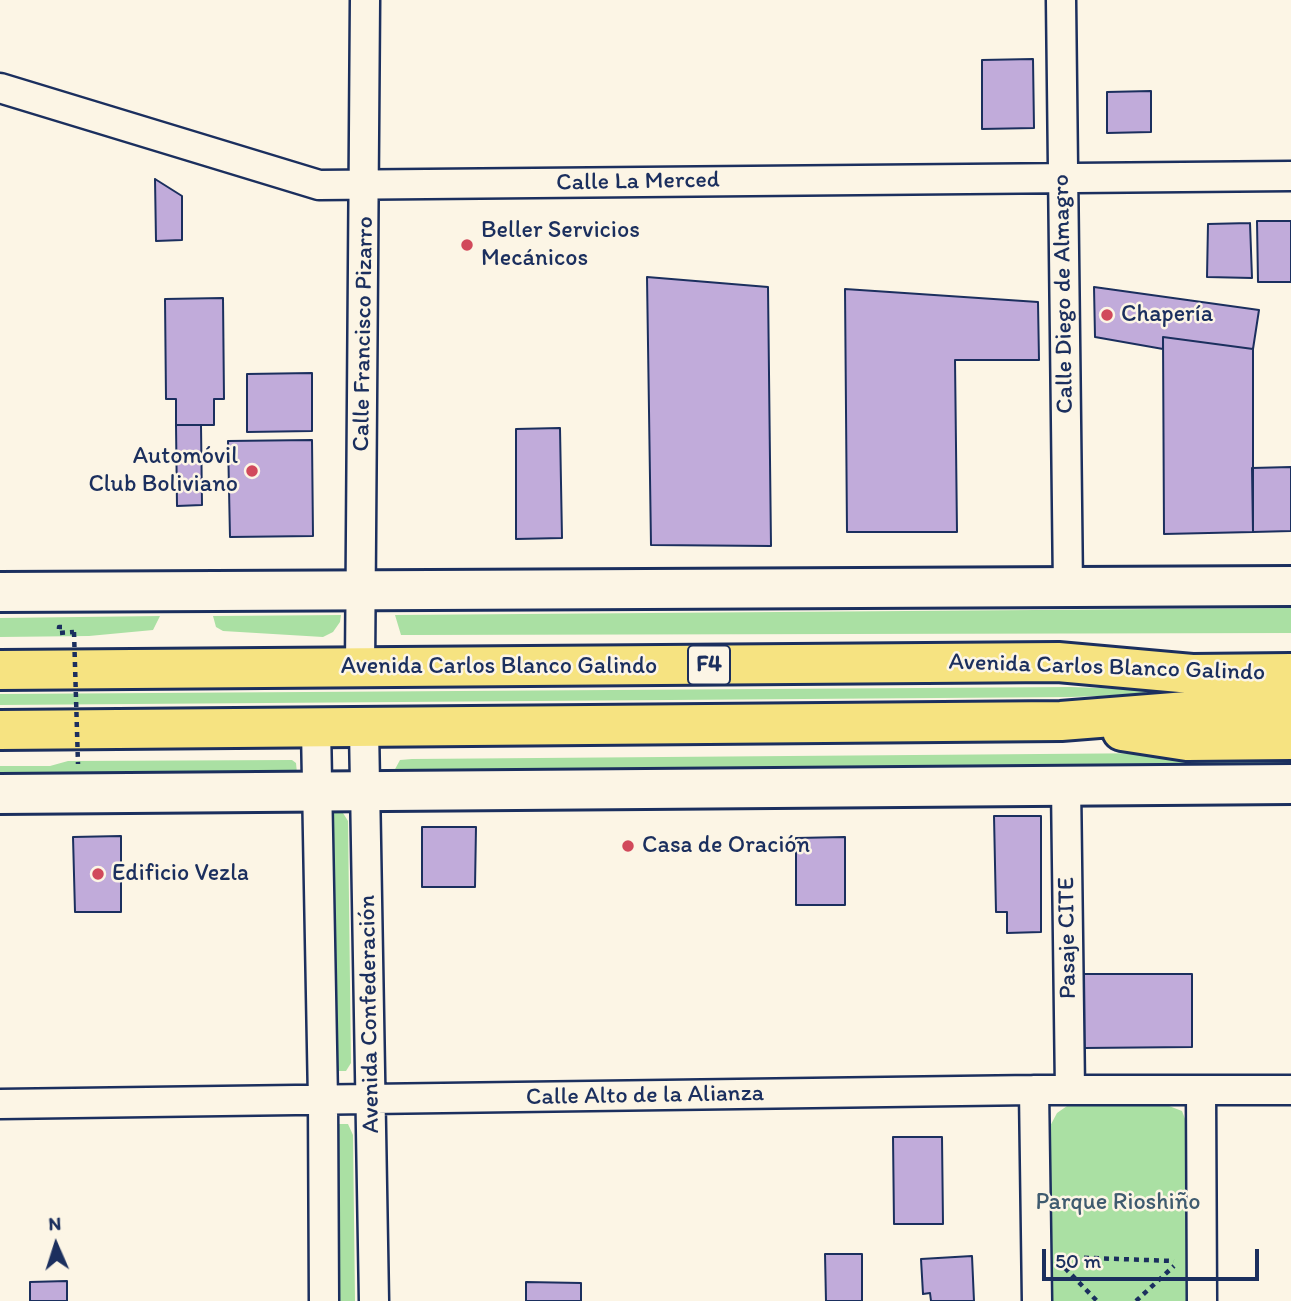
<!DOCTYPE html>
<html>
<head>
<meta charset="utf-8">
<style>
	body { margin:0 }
	#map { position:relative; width:1291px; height:1301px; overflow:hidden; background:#fcf5e5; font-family:Itim,sans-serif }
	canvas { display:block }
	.north { position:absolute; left:21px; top:1210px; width:70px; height:70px; -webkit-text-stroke:5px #fcf5e5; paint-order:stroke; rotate:357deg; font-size:19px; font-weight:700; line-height:28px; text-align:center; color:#1b2f5e }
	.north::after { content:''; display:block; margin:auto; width:24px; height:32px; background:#1b2f5e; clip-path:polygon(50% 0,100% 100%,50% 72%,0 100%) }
	.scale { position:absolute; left:1042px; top:1249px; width:217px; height:32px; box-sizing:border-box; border:4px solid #1b2f5e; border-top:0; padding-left:9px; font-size:21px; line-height:24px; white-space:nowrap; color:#1b2f5e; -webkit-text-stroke:5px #fcf5e5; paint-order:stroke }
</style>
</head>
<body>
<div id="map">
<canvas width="1291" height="1301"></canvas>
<div class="north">N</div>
<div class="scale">50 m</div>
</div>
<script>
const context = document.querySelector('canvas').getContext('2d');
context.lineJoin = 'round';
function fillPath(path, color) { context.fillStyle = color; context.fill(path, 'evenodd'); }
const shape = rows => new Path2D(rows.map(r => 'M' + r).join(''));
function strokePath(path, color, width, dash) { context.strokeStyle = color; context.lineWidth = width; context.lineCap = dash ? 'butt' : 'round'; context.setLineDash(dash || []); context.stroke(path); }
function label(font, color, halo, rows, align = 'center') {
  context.font = font + ' Itim,sans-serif'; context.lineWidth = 5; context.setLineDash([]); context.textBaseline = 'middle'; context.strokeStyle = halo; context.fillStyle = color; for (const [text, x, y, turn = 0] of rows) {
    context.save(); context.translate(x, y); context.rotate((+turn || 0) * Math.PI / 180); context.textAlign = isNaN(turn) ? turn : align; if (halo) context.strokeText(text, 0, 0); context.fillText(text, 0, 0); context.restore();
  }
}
fillPath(shape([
	[1291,608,1291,633,410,635,401,635,395,615],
	[341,615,340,622,333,632,323,637,223,631,216,627,213,616],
	[160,616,153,630,89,636,0,637,0,618],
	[1071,687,1185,691,1185,693,1071,697,0,705,0,694],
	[1291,752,1291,766,394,771,400,760,412,759],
	[292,760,296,763,297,773,0,775,0,766,50,766,68,761],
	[334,813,343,813,348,821,351,1063,346,1071,338,1071,335,1062,331,821],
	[1067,1106,1169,1106,1182,1111,1187,1124,1188,1301,1049,1301,1048,1130,1057,1113],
	[338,1124,348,1124,353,1135,355,1301,336,1301,332,1133]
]), '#aae0a3');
const building = shape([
	[1033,59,1034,128,982,129,982,60,1033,59],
	[1151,91,1151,132,1107,133,1107,92,1151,91],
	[155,179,182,196,182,240,156,241,155,179],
	[1257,221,1291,221,1291,282,1258,282,1257,221],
	[1250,223,1252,278,1207,277,1208,224,1250,223],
	[647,277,768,287,771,546,651,545,647,277],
	[1094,287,1259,310,1253,349,1163,337,1163,349,1095,337,1094,287],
	[845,289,1038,302,1039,360,955,360,957,532,847,532,845,289],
	[223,298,224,399,214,399,214,425,176,425,176,399,166,399,165,299,223,298],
	[1163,337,1253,349,1253,532,1164,534,1163,337],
	[312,373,312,431,247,432,247,374,312,373],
	[176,425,201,425,202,505,177,506,176,425],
	[560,428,562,538,516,539,516,429,560,428],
	[312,440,313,536,230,537,228,441,312,440],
	[1291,467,1291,531,1253,532,1252,468,1291,467],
	[994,816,1041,816,1041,932,1007,933,1007,912,996,912,994,816],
	[422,827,476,827,475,887,422,887,422,827],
	[121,836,121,912,75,912,73,837,121,836],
	[845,837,845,905,796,905,796,838,845,837],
	[1083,974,1192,974,1192,1047,1084,1048,1083,974],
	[893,1137,942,1137,943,1224,894,1224,893,1137],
	[825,1254,862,1254,862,1301,826,1301,825,1254],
	[972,1256,974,1301,931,1301,930,1293,923,1294,921,1259,972,1256],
	[67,1281,67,1301,30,1301,30,1282,67,1281],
	[526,1282,581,1283,581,1301,526,1301,526,1282]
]);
fillPath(building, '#c1abda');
strokePath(building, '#1b2f5e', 2);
const street = shape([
	[1061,0,1068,588],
	[0,88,319,185,1291,176],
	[360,668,365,0],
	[316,728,323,1100,324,1301],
	[364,728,374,1301],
	[1066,785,1070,1090],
	[1034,1090,1037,1301],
	[1201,1090,1202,1301],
	[0,1104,1034,1090,1291,1090]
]);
const secondary = shape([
	[0,592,1291,586],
	[0,794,1291,784]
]);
const primary = shape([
	[0,670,1058,662,1192,674,1291,673],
	[0,730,1061,721,1187,711,1291,711],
	[1122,731,1187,741,1291,740]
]);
strokePath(street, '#1b2f5e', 33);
strokePath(secondary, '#1b2f5e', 44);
strokePath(primary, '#1b2f5e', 44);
strokePath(shape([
	[62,627,59,627,59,633,74,632],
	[1064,1257,1174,1261],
	[1065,1268,1097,1301],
	[1136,1301,1174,1266]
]), '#1b2f5e', 4.5, [5, 5]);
strokePath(street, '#fcf5e5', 28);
strokePath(secondary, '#fcf5e5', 38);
strokePath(primary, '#f6e381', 38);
strokePath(shape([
	[74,632,78,764]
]), '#1b2f5e', 4.5, [5, 5]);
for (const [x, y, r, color] of [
	[467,245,7,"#d1495b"],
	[1107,315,7,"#d1495b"],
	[252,471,7,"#d1495b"],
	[628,846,7,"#d1495b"],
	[98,874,7,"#d1495b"]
]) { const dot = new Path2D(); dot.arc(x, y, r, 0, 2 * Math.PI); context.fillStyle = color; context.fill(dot); strokePath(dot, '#fcf5e5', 2.5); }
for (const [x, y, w] of [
	[709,665,42]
]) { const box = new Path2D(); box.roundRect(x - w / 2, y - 19.5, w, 39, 5); context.fillStyle = '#fcf5e5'; context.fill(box); strokePath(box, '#1b2f5e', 2); }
label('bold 23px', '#1b2f5e', null, [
	["F4",709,665]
]);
label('24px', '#1b2f5e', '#fcf5e5', [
	["Calle La Merced",638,182,-1],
	["Calle Diego de Almagro",1064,294,-91],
	["Calle Francisco Pizarro",364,334,-89],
	["Avenida Carlos Blanco Galindo",499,667],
	["Avenida Carlos Blanco Galindo",1107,668,2],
	["Pasaje CITE",1068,938,-91],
	["Avenida Confederación",370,1014,-91],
	["Calle Alto de la Alianza",645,1096,-1]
]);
label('24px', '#1b2f5e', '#fcf5e5', [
	["Beller Servicios",481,231],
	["Mecánicos",481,259],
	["Chapería",1121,315],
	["Automóvil",238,457,"right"],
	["Club Boliviano",238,485,"right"],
	["Casa de Oración",642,846],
	["Edificio Vezla",112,874]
], 'left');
label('24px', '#3f5b6f', '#fcf5e5', [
	["Parque Rioshiño",1118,1203]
]);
</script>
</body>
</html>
